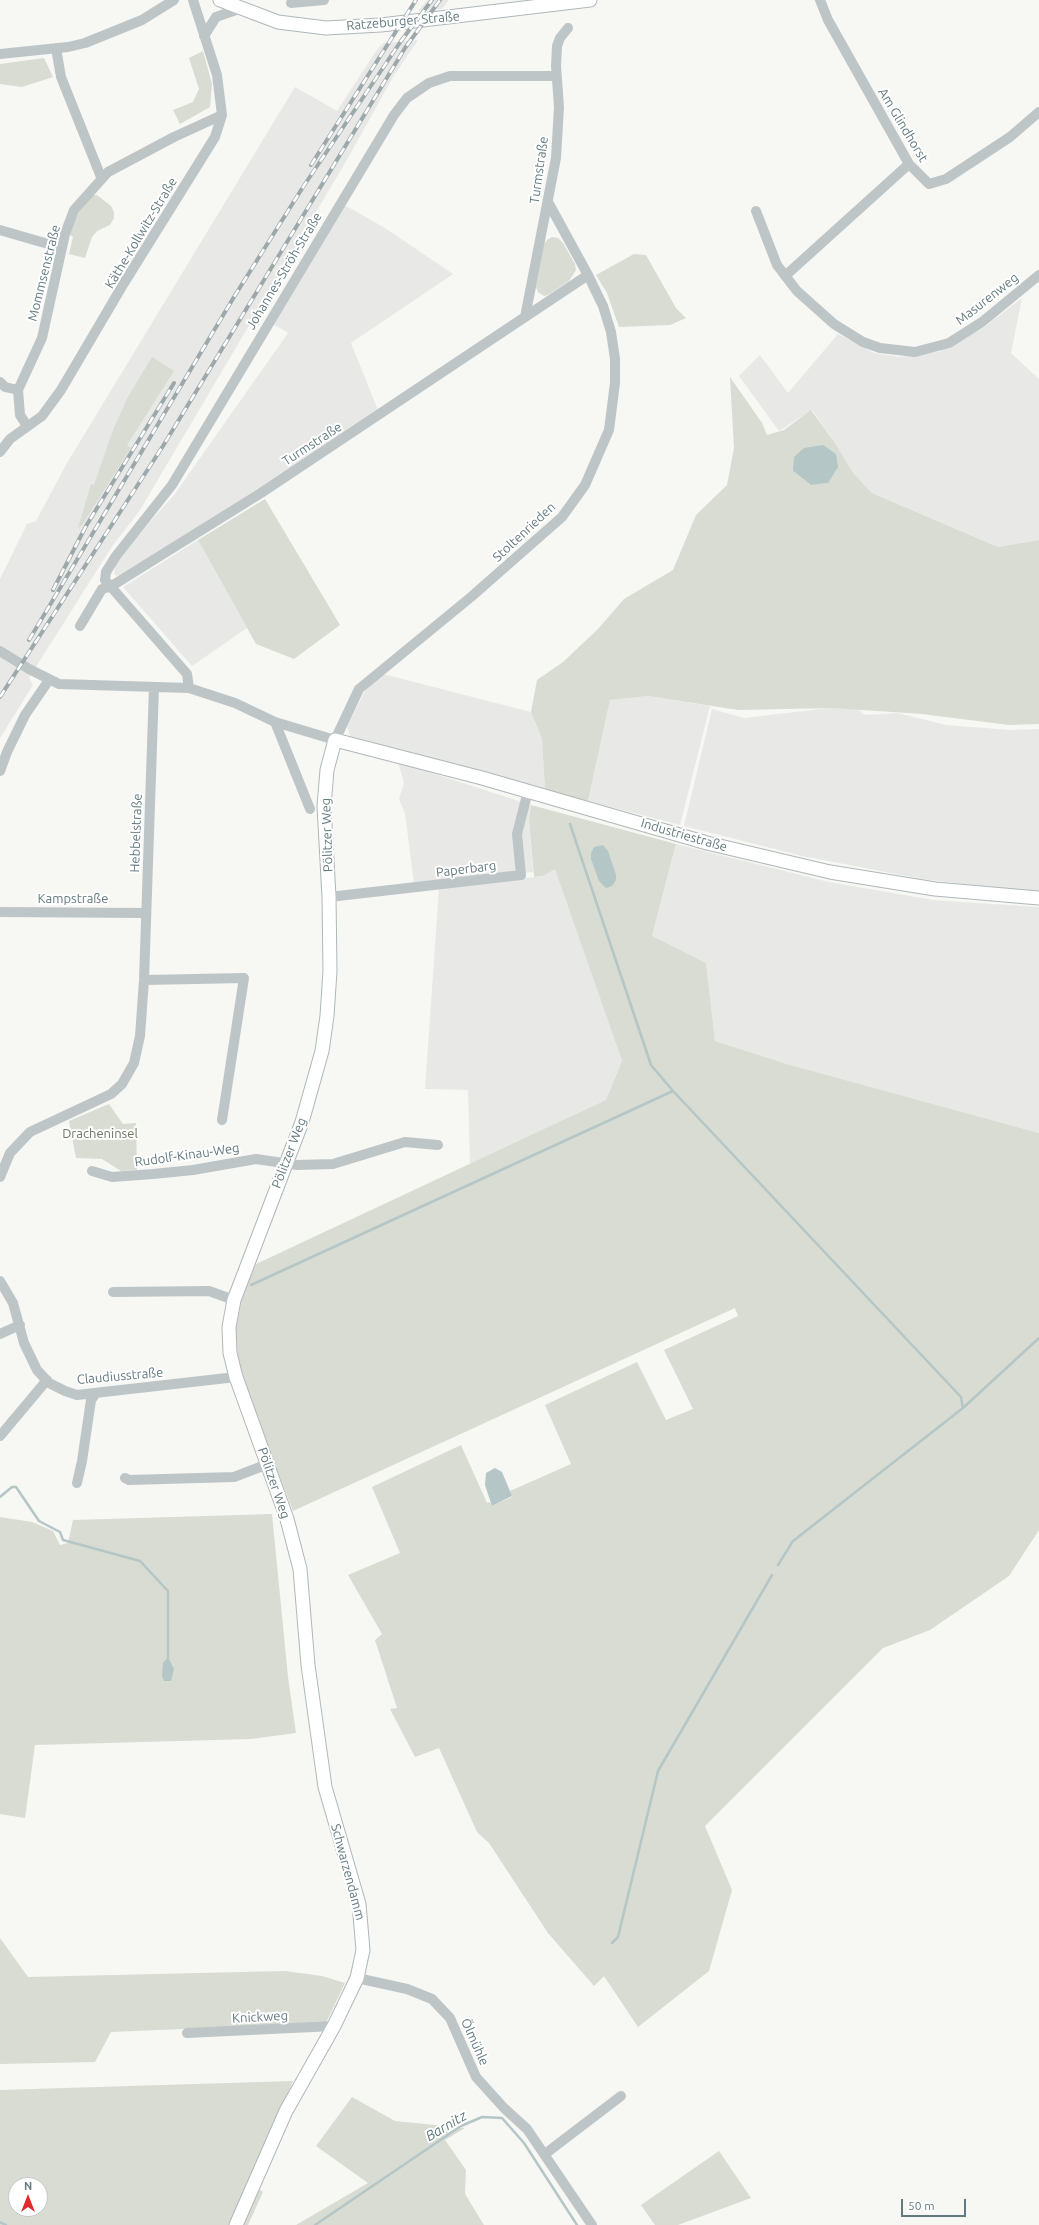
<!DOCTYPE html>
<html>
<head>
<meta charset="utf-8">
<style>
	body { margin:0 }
	#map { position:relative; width:1039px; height:2225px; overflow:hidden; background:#f7f7f4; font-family:Ubuntu,sans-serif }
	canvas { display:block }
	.north { position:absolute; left:8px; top:2177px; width:40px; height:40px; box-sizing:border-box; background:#fff; border:1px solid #c0cacc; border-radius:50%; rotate:0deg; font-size:11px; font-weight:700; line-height:16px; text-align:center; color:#627a7f }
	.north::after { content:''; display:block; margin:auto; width:14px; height:18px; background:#e12a2b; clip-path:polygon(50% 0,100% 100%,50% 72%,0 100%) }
	.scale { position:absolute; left:901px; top:2199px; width:65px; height:18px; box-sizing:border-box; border:2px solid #627a7f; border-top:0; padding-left:5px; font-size:12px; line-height:14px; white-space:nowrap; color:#627a7f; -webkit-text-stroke:3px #fff; paint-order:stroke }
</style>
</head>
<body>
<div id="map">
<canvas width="1039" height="2225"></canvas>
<div class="north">N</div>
<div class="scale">50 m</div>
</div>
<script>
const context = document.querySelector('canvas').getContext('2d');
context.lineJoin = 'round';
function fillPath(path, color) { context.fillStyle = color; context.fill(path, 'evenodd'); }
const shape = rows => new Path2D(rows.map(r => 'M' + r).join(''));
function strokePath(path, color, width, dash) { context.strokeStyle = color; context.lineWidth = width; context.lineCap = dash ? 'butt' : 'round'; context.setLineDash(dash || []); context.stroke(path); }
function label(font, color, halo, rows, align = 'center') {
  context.font = font + ' Ubuntu,sans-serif'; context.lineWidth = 4; context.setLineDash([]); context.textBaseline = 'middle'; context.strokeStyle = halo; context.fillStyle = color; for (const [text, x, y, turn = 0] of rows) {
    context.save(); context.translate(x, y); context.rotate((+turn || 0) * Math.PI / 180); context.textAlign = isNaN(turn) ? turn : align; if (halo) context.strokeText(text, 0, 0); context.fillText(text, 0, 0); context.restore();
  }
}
fillPath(shape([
	[427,0,449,0,442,9,418,11],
	[418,40,393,77,348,158,140,510,111,548,29,678,33,685,0,738,0,579,27,524,36,521,67,463,295,87,337,111,376,51,383,43],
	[341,203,385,228,453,274,351,343,380,415,258,489,120,576,115,575,114,572,116,560,174,495,288,333,273,324],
	[1022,298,1011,353,1039,379,1039,540,998,547,872,493,854,474,835,443,812,410,779,431,739,376,760,355,788,393,838,334,874,353,900,357,938,352,983,328],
	[198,540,247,628,192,666,123,587],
	[383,674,531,712,542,739,545,790,350,736,347,726,365,691],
	[648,696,710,706,680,825,588,801,610,700],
	[854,705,864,715,897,713,946,725,1011,730,1039,729,1039,891,1007,889,922,879,802,856,684,826,712,709,744,718],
	[398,762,531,805,529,819,533,872,414,884,405,813,399,799,404,783],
	[676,844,829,882,933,900,1039,907,1039,1133,787,1064,715,1041,706,963,652,937],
	[555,868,622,1061,606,1100,470,1165,468,1090,425,1089,439,888,543,876]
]), '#e8e8e7');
fillPath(shape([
	[203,51,212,84,210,107,180,124,173,110,193,102,199,89,189,58],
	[44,58,53,77,22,87,0,84,0,64],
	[92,195,97,195,111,206,114,212,114,218,110,225,97,231,92,237,85,258,69,254,73,237,69,234,79,212],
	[552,237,558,238,563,243,575,264,576,270,569,281,548,295,544,296,538,292,536,287,544,244,547,240],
	[634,254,646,255,676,308,686,318,670,325,619,327,607,293,596,275],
	[152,357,174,371,127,445,131,448,82,525,78,528,91,484,94,485,113,430,128,397],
	[730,377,762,423,767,435,784,430,811,410,835,443,854,474,872,493,998,547,1039,540,1039,724,1009,725,922,714,833,708,738,710,648,696,610,700,588,801,545,790,542,739,531,712,537,680,563,662,598,629,624,599,673,570,696,515,727,485,734,448],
	[793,471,828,483,811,485],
	[265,499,340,625,294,659,256,644,198,540],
	[531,805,676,844,652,936,706,963,715,1041,787,1064,1039,1133,1039,1530,1009,1576,930,1630,883,1648,705,1826,732,1890,709,1971,638,2027,604,1976,594,1986,548,1933,489,1843,477,1832,439,1748,415,1757,390,1709,397,1708,375,1640,382,1634,348,1575,400,1553,372,1487,461,1445,487,1503,490,1502,492,1506,512,1497,510,1491,571,1464,545,1405,637,1362,666,1420,693,1409,664,1350,738,1316,735,1308,293,1511,241,1377,236,1340,235,1328,244,1291,256,1264,606,1100,622,1061,555,869,543,876,534,877,529,819],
	[109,1104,123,1124,136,1123,137,1170,121,1171,102,1159,76,1158,69,1121],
	[272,1514,288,1677,296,1733,251,1739,35,1745,25,1818,0,1814,0,1517,32,1522,53,1531,60,1545,68,1543,73,1520],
	[0,1938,28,1977,285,1971,322,1976,345,1983,326,2023,111,2032,95,2062,0,2064],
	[293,2081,271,2133,255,2187,263,2192,248,2225,0,2225,0,2090],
	[16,2185,40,2185,40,2209,16,2209],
	[352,2097,395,2121,465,2128,445,2140,466,2170,465,2194,484,2225,296,2225,368,2183,316,2146],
	[719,2151,751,2198,678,2225,655,2225,641,2205]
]), '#d8dcd3');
fillPath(shape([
	[823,445,836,454,838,467,828,483,811,485,793,471,794,457,804,448],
	[603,845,608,851,616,875,616,880,612,886,606,888,599,881,591,859,591,853,594,847],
	[495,1468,502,1472,512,1496,492,1506,485,1485,486,1473],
	[168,1657,174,1669,171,1681,164,1681,162,1676,163,1663]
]), '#b4c6c6');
strokePath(shape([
	[570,824,651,1065,673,1091,961,1397,963,1408,793,1541,778,1565],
	[251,1285,673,1091],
	[963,1408,1039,1338],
	[0,1497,12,1487,16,1487,39,1521,60,1532,63,1540,140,1561,168,1591,168,1657],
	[612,1943,618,1937,658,1771,772,1575],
	[0,2222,6,2225],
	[315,2225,461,2126,482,2117,502,2118,524,2143,577,2225]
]), '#b4c6c6', 2.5);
const major = shape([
	[220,0,278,22,326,28,381,25,590,0],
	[236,2225,286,2111,334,2026,357,1978,363,1950,359,1904,325,1787,308,1665,300,1569,287,1519,236,1377,230,1353,229,1327,234,1300,302,1122,322,1051,327,1016,330,971,329,897,324,806,327,770,335,740,482,778,707,843,830,872,935,889,1039,898]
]);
strokePath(major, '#afb7b9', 15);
strokePath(shape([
	[820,0,828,20,909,164,929,184,946,179,1010,137,1039,112],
	[291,3,324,0],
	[204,36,216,17,239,9],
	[56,48,61,77,101,177],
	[0,54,68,47,85,43,142,20,174,0],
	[756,211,777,265,797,291,834,324,863,342,880,348,915,352,949,343,982,322,1039,275],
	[0,230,62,248],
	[785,276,909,164],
	[525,317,588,275],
	[0,382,5,387,18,390],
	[27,426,20,415,18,390,42,338,65,234,74,210,108,172,174,137,222,115],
	[0,452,10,439,42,416,61,390,124,283,215,137,222,115,217,75,193,0],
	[80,626,102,589,110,587,261,493,525,317,556,158,559,107,556,66,557,46,560,38,568,28],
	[0,651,29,669,59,684,189,688,235,703,275,722,335,740,359,689,471,597,562,517,585,485,609,430,615,383,615,359,611,332,603,306,588,275,548,202],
	[189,688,187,674,105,580,106,572,116,556,172,485,394,115,407,98,429,83,450,76,556,76],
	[275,722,310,809],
	[0,771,7,752,25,715,49,680],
	[329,897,521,875,517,834,528,791],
	[0,912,146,913],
	[144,980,244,978,222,1120],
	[92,1171,112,1177,153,1174,193,1170,256,1159,297,1165,333,1164,405,1142,438,1145],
	[0,1177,10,1153,30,1132,111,1094,122,1084,134,1063,140,1036,144,980,154,687],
	[0,1281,13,1303,24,1343,37,1370,49,1383,65,1391,77,1395,236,1377],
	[113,1292,209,1291,234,1300],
	[0,1334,20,1325],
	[0,1436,47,1380],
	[125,1478,129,1480,234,1477,268,1464],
	[77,1483,82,1461,91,1400,96,1393],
	[357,1978,407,1989,432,1999,450,2018,476,2077,504,2108,527,2129,592,2225],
	[187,2033,334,2026],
	[545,2154,621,2096]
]), '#bec5c7', 10);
strokePath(major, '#fff', 13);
const rail = shape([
	[311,165,416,0],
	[53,590,86,526,174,383],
	[29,640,234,297,303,187,401,41,432,0],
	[0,697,163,446,405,48,440,0]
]);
strokePath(rail, '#9da8ab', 4);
strokePath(rail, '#fff', 2.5, [8]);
label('13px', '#627a7f', '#fff', [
	["Ratzeburger Straße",403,21,-5],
	["Am Glindhorst",903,125,59],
	["Turmstraße",539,170,-82],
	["Käthe-Kollwitz-Straße",141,233,-59],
	["Johannes-Ströh-Straße",284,271,-59],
	["Mommsenstraße",44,273,-76],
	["Masurenweg",987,299,-38],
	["Turmstraße",312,444,-33],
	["Stoltenrieden",524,532,-43],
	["Hebbelstraße",136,833,-88],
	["Pölitzer Weg",327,835,-92],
	["Industriestraße",684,835,16],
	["Paperbarg",466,869,-7],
	["Kampstraße",73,899],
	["Pölitzer Weg",289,1153,-69],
	["Rudolf-Kinau-Weg",187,1155,-8],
	["Claudiusstraße",120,1376,-5],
	["Pölitzer Weg",274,1483,71],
	["Schwarzendamm",348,1872,75],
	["Knickweg",260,2017,-3],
	["Ölmühle",475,2042,66]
]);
label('13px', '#6a7761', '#fff', [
	["Dracheninsel",100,1134]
]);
label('italic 14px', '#5e797a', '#fff', [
	["Barnitz",446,2126,-31]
]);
</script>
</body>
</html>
